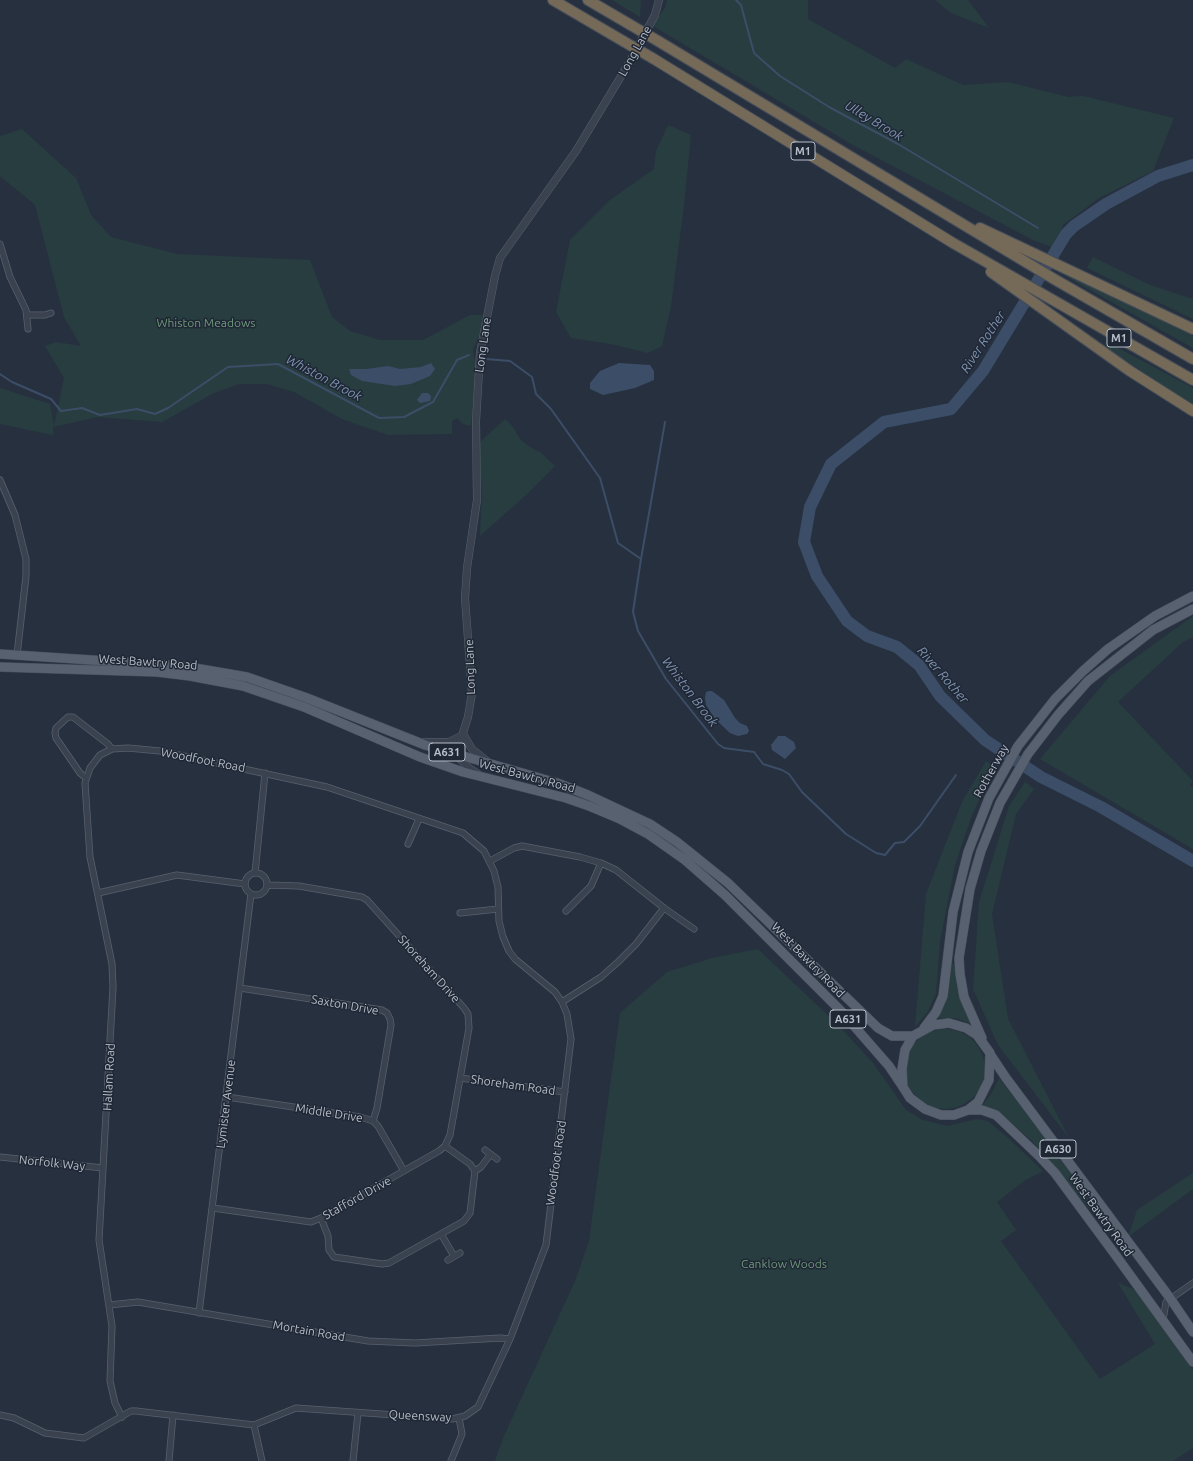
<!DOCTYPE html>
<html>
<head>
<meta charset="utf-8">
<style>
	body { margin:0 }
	canvas { display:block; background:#26303f }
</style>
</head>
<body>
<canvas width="1193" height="1461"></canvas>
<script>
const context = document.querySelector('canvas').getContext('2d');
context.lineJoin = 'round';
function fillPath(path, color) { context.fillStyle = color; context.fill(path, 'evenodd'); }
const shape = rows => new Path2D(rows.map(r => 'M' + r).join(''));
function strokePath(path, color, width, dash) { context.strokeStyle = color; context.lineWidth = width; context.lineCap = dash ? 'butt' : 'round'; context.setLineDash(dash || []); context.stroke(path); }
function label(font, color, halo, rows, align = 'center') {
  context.font = font + ' Ubuntu,sans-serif'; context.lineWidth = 3; context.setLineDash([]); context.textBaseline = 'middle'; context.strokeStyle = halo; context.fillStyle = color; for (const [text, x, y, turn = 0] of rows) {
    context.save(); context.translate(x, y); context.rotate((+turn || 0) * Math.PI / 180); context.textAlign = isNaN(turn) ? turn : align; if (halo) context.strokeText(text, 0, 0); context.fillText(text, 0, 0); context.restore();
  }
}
fillPath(shape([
	[612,0,641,0,640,17],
	[667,0,808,0,808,19,895,68,906,59,963,85,1008,82,1068,97,1083,96,1174,118,1153,171,1099,198,1063,225,1054,248,1033,240,853,145,653,26,666,6],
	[935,0,968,0,989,28,951,13],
	[668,125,691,135,684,205,671,306,662,346,648,353,611,344,571,338,556,312,570,240,610,200,654,169,656,151],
	[22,129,76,178,91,215,111,237,177,254,310,260,332,317,350,331,380,340,423,340,470,315,483,315,480,334,473,349,476,371,471,426,463,424,457,418,452,421,452,434,388,435,342,419,294,392,267,384,239,384,212,394,162,422,97,417,53,427,53,435,0,424,0,388,50,404,54,426,64,378,45,346,56,342,81,346,64,317,35,205,0,176,0,136],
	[1093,257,1150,285,1193,299,1193,319,1087,268],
	[1061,270,1193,336,1193,348,1060,273],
	[1107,342,1193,388,1193,406,1106,347],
	[505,419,513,427,520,439,530,447,540,452,555,466,525,496,480,536,482,495,478,449,481,441],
	[1193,616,1193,637,1183,642,1118,702,1193,781,1190,785,1193,788,1193,849,1040,759,1110,676],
	[986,761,994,766,971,818,955,865,940,941,936,994,927,1013,915,1027,926,894,962,802],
	[1025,782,1034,789,1016,814,992,914,1008,1019,1069,1138,998,1045,973,989,979,902,1009,806],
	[758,949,839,1026,873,1063,906,1110,923,1120,947,1126,977,1119,988,1121,1007,1137,1043,1171,1024,1181,997,1202,1016,1230,1001,1241,1100,1379,1155,1344,1118,1283,1136,1290,1193,1370,1193,1448,1173,1461,495,1461,503,1438,575,1281,589,1241,620,1013,667,972,712,958],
	[952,963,954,964,962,1004,972,1024,955,1018,937,1018,945,1003],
	'905 1069a40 40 0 1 1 80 0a40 40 0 1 1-80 0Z',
	[999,1078,1079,1182,1092,1206,1089,1209,1032,1141,998,1111,983,1105,991,1094],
	[1193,1173,1193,1189,1128,1237,1137,1210]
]), '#283d40');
fillPath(shape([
	[431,363,435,369,430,376,411,384,395,386,362,381,351,375,349,369,366,369,388,366,400,369,421,367],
	[619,363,650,365,654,371,654,380,635,388,603,395,590,389,590,383,600,371],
	[422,393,428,393,431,396,430,401,420,403,417,400],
	[709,691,712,691,724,700,735,718,740,723,747,726,749,731,747,734,738,736,730,733,715,719,706,705,705,698,706,692],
	[778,736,785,736,794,742,796,748,785,759,772,750,771,745]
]), '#3c4d67');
strokePath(shape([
	[736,0,741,5,754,53,780,76,829,107,898,144,1038,228],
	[486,359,510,361,532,377,536,394,551,409,600,478,618,543,641,559,633,612,638,631,666,679,718,744,724,748,754,752,763,764,782,770,789,774,802,792,846,834,876,853,885,855,895,843,904,842,920,826,956,775],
	[0,374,12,382,51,399,61,411,82,408,100,415,137,409,155,414,168,408,228,367,278,364,379,418,404,417,433,402,457,360,469,355],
	[641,559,665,422]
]), '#3c4d67', 2);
strokePath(shape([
	[1193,165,1158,176,1106,204,1074,226,1066,234,983,371,951,409,884,422,831,464,810,507,804,542,817,576,847,621,867,636,897,647,919,665,940,696,985,740,1041,777,1101,807,1193,861]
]), '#3c4d67', 12);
const minor = shape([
	[0,244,10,277,26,310,28,329],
	[27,315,45,315,51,313],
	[0,480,15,515,26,559,26,576,17,655],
	[86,778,80,773,56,738,55,733,56,728,68,717,73,717,108,744,112,749],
	[408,844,419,819],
	[490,861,514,848,522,846,580,857,601,863,616,870,664,908,636,944,618,962,601,977,562,1002],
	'245 884a11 11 0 1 1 22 0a11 11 0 1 1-22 0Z',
	[255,873,265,773],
	[98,893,177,875,245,884],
	[664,908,694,929],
	[566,911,591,886,601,863],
	[460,913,498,909],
	[240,988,382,1010,387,1013,390,1019,391,1025,377,1108,373,1121],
	[460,1078,565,1092],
	[227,1097,360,1117,373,1121,378,1126,404,1171],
	[485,1150,497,1159],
	[0,1157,103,1168],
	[475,1171,481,1167,490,1155],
	[213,1208,311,1222,321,1218,439,1151,445,1146,450,1135,469,1028,468,1014,464,1008,367,900,362,897,299,886,268,885],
	[321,1218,328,1236,329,1250,334,1257,382,1264,389,1263,464,1221,470,1213,475,1171,470,1164,445,1146],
	[441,1234,454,1256],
	[448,1260,460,1253],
	[109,1305,138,1302,368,1341,415,1343,500,1338,510,1339],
	[199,1313,251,894],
	[1163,1320,1166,1302,1193,1283],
	[0,1415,14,1418,45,1433,84,1438,131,1411,136,1411,254,1425,296,1408,452,1419,465,1416,478,1407,510,1339,546,1245,571,1039,567,1014,562,1002,555,992,515,959,509,951,503,937,499,921,498,887,494,871,484,851,463,833,327,787,160,751,128,748,112,749,100,755,90,768,85,783,90,857,112,964,113,987,99,1240,112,1326,110,1381,115,1403,122,1417],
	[254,1425,262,1461],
	[169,1461,173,1415],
	[353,1461,358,1413],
	[451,1461,462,1434,459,1418]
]);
const tertiary = shape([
	[463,734,472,749,487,761],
	[425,742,449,742,463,735],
	[478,774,470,769,456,755,468,717,472,693,465,598,467,568,477,500,476,421,480,353,495,276,500,258,576,151,629,63,655,15,659,0]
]);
const primary = shape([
	[0,654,183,666,247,677,307,698,425,745,557,783,588,795,650,824,677,842,728,883,878,1028,892,1036,913,1036],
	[0,667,157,672,190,676,243,686,304,707,420,757,463,772,566,798,589,806,620,819,648,834,685,860,725,895,841,1011,889,1066,903,1087,910,1098,925,1109,941,1115,954,1115,968,1110,978,1102,989,1080,990,1053,977,1035,966,1028,949,1023,933,1025,913,1036,905,1050,902,1069,903,1087],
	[924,1028,936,1012,943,996,953,912,968,852,989,798,1018,746,1055,699,1083,671,1108,649,1155,616,1193,596],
	[982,1038,964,997,960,974,959,958,970,889,981,851,1000,803,1028,754,1058,715,1088,681,1153,630,1193,609],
	[990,1054,1006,1078,1170,1298,1193,1332],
	[968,1110,982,1110,996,1115,1040,1157,1055,1173,1114,1253,1193,1362]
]);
const motorway = shape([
	[553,0,623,41],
	[588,0,629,24],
	[658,41,1054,279,1193,359],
	[654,59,953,243,1193,380],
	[980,228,1193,329],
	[991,272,1130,371,1193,411]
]);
strokePath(minor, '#58606d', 7);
strokePath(tertiary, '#58606d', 8);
strokePath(primary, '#444b58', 10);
strokePath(motorway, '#454d5a', 12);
strokePath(minor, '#3a424f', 5.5);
strokePath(tertiary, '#3a424f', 7);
strokePath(primary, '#58616f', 9);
strokePath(motorway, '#756a58', 10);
const motorwayBridge = shape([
	[629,24,658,41],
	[623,41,654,59]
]);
strokePath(motorwayBridge, '#454d5a', 12, []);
strokePath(motorwayBridge, '#756a58', 10);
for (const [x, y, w] of [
	[803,151,24],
	[1119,338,24],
	[447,752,36],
	[848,1019,36],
	[1058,1149,36]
]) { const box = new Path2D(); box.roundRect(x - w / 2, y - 9, w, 18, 3); context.fillStyle = '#1f2735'; context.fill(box); strokePath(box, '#b7beca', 1); }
label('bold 11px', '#b7beca', null, [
	["M1",803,151],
	["M1",1119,338],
	["A631",447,752],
	["A631",848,1019],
	["A630",1058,1149]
]);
label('12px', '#b7beca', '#1f2735', [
	["Long Lane",635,51,-61],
	["Long Lane",483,345,-82],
	["West Bawtry Road",148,662,4],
	["Long Lane",470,667,-92],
	["Woodfoot Road",203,760,11],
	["Rotherway",991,771,-61],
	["West Bawtry Road",527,776,15],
	["West Bawtry Road",808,960,46],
	["Shoreham Drive",429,969,48],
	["Saxton Drive",345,1005,10],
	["Hallam Road",109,1077,-87],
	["Shoreham Road",513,1085,8],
	["Lymister Avenue",226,1104,-83],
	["Middle Drive",329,1113,9],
	["Norfolk Way",52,1163,6],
	["Woodfoot Road",556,1163,-82],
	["Stafford Drive",357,1198,-29],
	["West Bawtry Road",1101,1215,54],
	["Mortain Road",309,1331,10],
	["Queensway",420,1416,3]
]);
label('12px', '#6f9a7a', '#1f2735', [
	["Whiston Meadows",206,323],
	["Canklow Woods",784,1264]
]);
label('italic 13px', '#7f93b0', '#1f2735', [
	["Ulley Brook",874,121,31],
	["River Rother",983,342,-57],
	["Whiston Brook",324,378,28],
	["River Rother",943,675,49],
	["Whiston Brook",690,692,53]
]);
</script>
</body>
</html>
